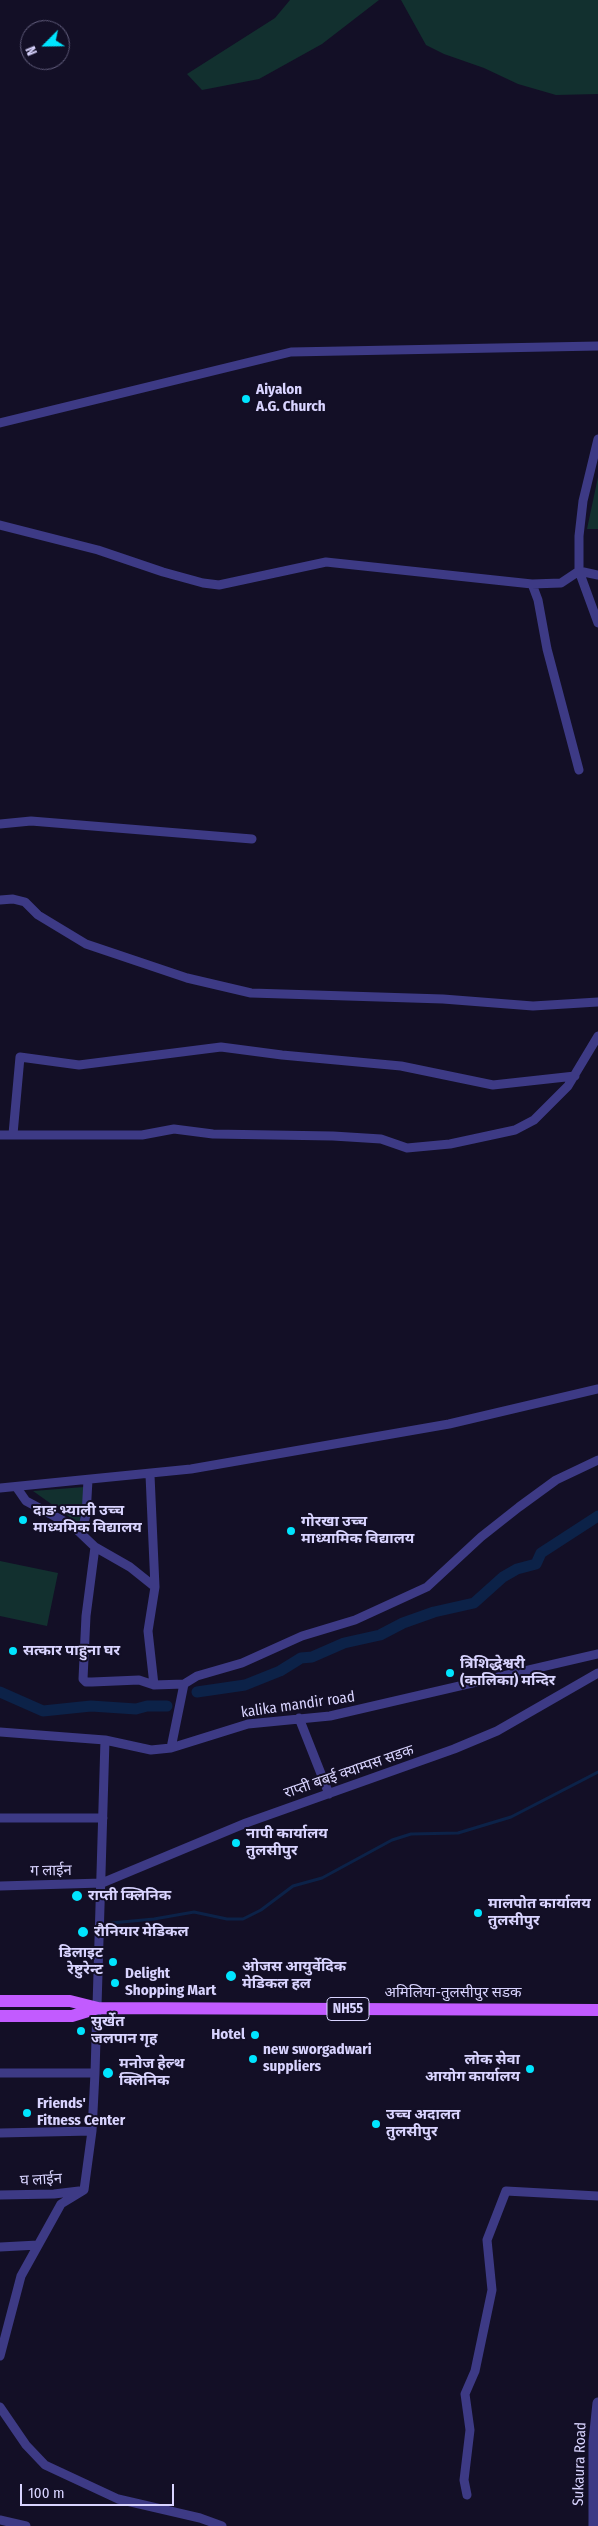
<!DOCTYPE html>
<html>
<head>
<meta charset="utf-8">
<style>
	body { margin:0 }
	#map { position:relative; width:598px; height:2526px; overflow:hidden; background:#130f26; font-family:"Fira Sans Condensed",sans-serif }
	canvas { display:block }
	.north { position:absolute; left:20px; top:20px; width:50px; height:50px; box-sizing:border-box; background:#130f26; border:1px solid #625e7d; border-radius:50%; rotate:247deg; font-size:14px; font-weight:700; line-height:20px; text-align:center; color:#d9d4ff }
	.north::after { content:''; display:block; margin:auto; width:18px; height:22px; background:#00e5ff; clip-path:polygon(50% 0,100% 100%,50% 72%,0 100%) }
	.scale { position:absolute; left:20px; top:2484px; width:154px; height:22px; box-sizing:border-box; border:2px solid #d9d4ff; border-top:0; padding-left:6px; font-size:15px; line-height:18px; white-space:nowrap; color:#d9d4ff; -webkit-text-stroke:4px #130f26; paint-order:stroke }
</style>
</head>
<body>
<div id="map">
<canvas width="598" height="2526"></canvas>
<div class="north">N</div>
<div class="scale">100 m</div>
</div>
<script>
const context = document.querySelector('canvas').getContext('2d');
context.lineJoin = 'round';
function fillPath(path, color) { context.fillStyle = color; context.fill(path, 'evenodd'); }
const shape = rows => new Path2D(rows.map(r => 'M' + r).join(''));
function strokePath(path, color, width, dash) { context.strokeStyle = color; context.lineWidth = width; context.lineCap = dash ? 'butt' : 'round'; context.setLineDash(dash || []); context.stroke(path); }
function label(font, color, halo, rows, align = 'center') {
  context.font = font + ' "Fira Sans Condensed","Noto Sans Devanagari",sans-serif'; context.lineWidth = 4; context.setLineDash([]); context.textBaseline = 'middle'; context.strokeStyle = halo; context.fillStyle = color; for (const [text, x, y, turn = 0] of rows) {
    context.save(); context.translate(x, y); context.rotate((+turn || 0) * Math.PI / 180); context.textAlign = isNaN(turn) ? turn : align; if (halo) context.strokeText(text, 0, 0); context.fillText(text, 0, 0); context.restore();
  }
}
fillPath(shape([
	[290,0,379,0,322,44,259,79,202,90,187,74,275,18],
	[401,0,598,0,598,94,556,95,518,84,484,68,444,54,426,45],
	[598,477,598,529,587,529],
	[84,1487,81,1525,33,1491],
	[0,1561,58,1573,47,1626,0,1616]
]), '#12302f');
strokePath(shape([
	[111,1923,154,1919,194,1912,227,1919,243,1919,261,1910,293,1886,322,1878,392,1840,411,1834,458,1833,511,1817,598,1772]
]), '#0c2248', 3);
strokePath(shape([
	[0,1692,43,1711,91,1706,136,1709,147,1706,167,1706],
	[197,1692,245,1685,280,1671,301,1658,312,1657,344,1643,380,1635,403,1623,434,1612,474,1603,503,1577,517,1569,536,1564,541,1553,598,1516]
]), '#0c2248', 11);
strokePath(shape([
	[0,423,291,352,598,346],
	[598,439,583,501,579,536,579,571,598,623],
	[0,525,98,550,163,572,203,583,219,585,326,562,532,584,561,583,579,571,598,575],
	[532,584,538,600,547,649,579,770],
	[0,824,31,821,252,839],
	[0,900,13,899,25,902,38,915,86,944,187,978,251,993,443,999,533,1006,598,1002],
	[13,1134,20,1057,79,1065,221,1047,282,1055,401,1066,493,1085,575,1076],
	[0,1135,142,1135,174,1129,213,1134,333,1136,381,1139,407,1148,450,1144,515,1130,534,1120,568,1086,598,1036],
	[150,1475,155,1587,148,1631,154,1685,184,1684],
	[0,1488,191,1469,449,1424,598,1389],
	[17,1488,26,1501,73,1526,95,1547,130,1567,155,1587],
	[81,1533,86,1515,88,1480],
	[95,1547,86,1616,83,1679,86,1682,92,1682,139,1680,154,1685],
	[299,1718,329,1794],
	[0,1732,105,1740,151,1750,171,1748,248,1724,330,1716,598,1654],
	[171,1748,184,1684,197,1676,242,1663,302,1636,355,1620,427,1587,481,1537,519,1507,556,1480,598,1460],
	[0,1818,103,1818],
	[0,1886,102,1883,246,1823,454,1749,497,1731,598,1673],
	[0,2073,95,2073],
	[0,2133,92,2131],
	[0,2195,54,2194,79,2191],
	[0,2247,38,2245],
	[0,2356,21,2276,61,2204,84,2190,92,2131,95,2073,105,1740],
	[0,2407,26,2445,45,2465,118,2499,200,2518,222,2526],
	[467,2495,464,2480,470,2430,465,2394,475,2371,492,2290,487,2240,506,2191,598,2196],
	[0,2520,26,2526]
]), '#3d3a85', 9);
strokePath(shape([
	[594,2526,594,2441,598,2403]
]), '#3d3a85', 11);
strokePath(shape([
	[0,2001,70,2001,98,2008,598,2010],
	[0,2016,72,2016,98,2008]
]), '#c25bff', 12);
for (const [x, y, r, color] of [
	[246,399,5,"#00e5ff"],
	[23,1520,5,"#00e5ff"],
	[291,1531,5,"#00e5ff"],
	[13,1651,5,"#00e5ff"],
	[450,1673,5,"#00e5ff"],
	[236,1843,5,"#00e5ff"],
	[77,1896,6,"#00e5ff"],
	[478,1913,5,"#00e5ff"],
	[83,1932,6,"#00e5ff"],
	[113,1962,5,"#00e5ff"],
	[231,1976,6,"#00e5ff"],
	[115,1983,5,"#00e5ff"],
	[81,2031,5,"#00e5ff"],
	[255,2035,5,"#00e5ff"],
	[253,2059,5,"#00e5ff"],
	[530,2069,5,"#00e5ff"],
	[108,2073,6,"#00e5ff"],
	[27,2113,5,"#00e5ff"],
	[376,2124,5,"#00e5ff"]
]) { const dot = new Path2D(); dot.arc(x, y, r, 0, 2 * Math.PI); context.fillStyle = color; context.fill(dot); strokePath(dot, '#130f26', 2); }
for (const [x, y, w] of [
	[348,2009,42]
]) { const box = new Path2D(); box.roundRect(x - w / 2, y - 11.5, w, 23, 4); context.fillStyle = '#130f26'; context.fill(box); strokePath(box, '#d9d4ff', 1); }
label('bold 14px', '#d9d4ff', null, [
	["NH55",348,2009]
]);
label('bold 15px', '#d9d4ff', '#130f26', [
	["Aiyalon",256,390],
	["A.G. Church",256,407],
	["दाङ भ्याली उच्च",33,1511],
	["माध्यमिक विद्यालय",33,1528],
	["गोरखा उच्च",301,1522],
	["माध्यामिक विद्यालय",301,1539],
	["सत्कार पाहुना घर",23,1651],
	["त्रिशिद्धेश्वरी",460,1664],
	["(कालिका) मन्दिर",460,1681],
	["नापी कार्यालय",246,1834],
	["तुलसीपुर",246,1851],
	["राप्ती क्लिनिक",88,1896],
	["मालपोत कार्यालय",488,1904],
	["तुलसीपुर",488,1921],
	["रौनियार मेडिकल",94,1932],
	["डिलाइट",103,1953,"right"],
	["रेष्टुरेन्ट",103,1970,"right"],
	["ओजस आयुर्वेदिक",242,1967],
	["मेडिकल हल",242,1984],
	["Delight",125,1974],
	["Shopping Mart",125,1991],
	["सुर्खेत",91,2022],
	["जलपान गृह",91,2039],
	["Hotel",245,2035,"right"],
	["new sworgadwari",263,2050],
	["suppliers",263,2067],
	["लोक सेवा",520,2060,"right"],
	["आयोग कार्यालय",520,2077,"right"],
	["मनोज हेल्थ",119,2064],
	["क्लिनिक",119,2081],
	["Friends'",37,2104],
	["Fitness Center",37,2121],
	["उच्च अदालत",386,2115],
	["तुलसीपुर",386,2132]
], 'left');
label('15px', '#d9d4ff', '#130f26', [
	["kalika mandir road",298,1705,-8],
	["राप्ती बबई क्याम्पस सडक",349,1772,-19],
	["ग लाईन",51,1871,-1],
	["अमिलिया-तुलसीपुर सडक",453,1993],
	["घ लाईन",41,2180,-3],
	["Sukaura Road",580,2464,-88]
]);
</script>
</body>
</html>
